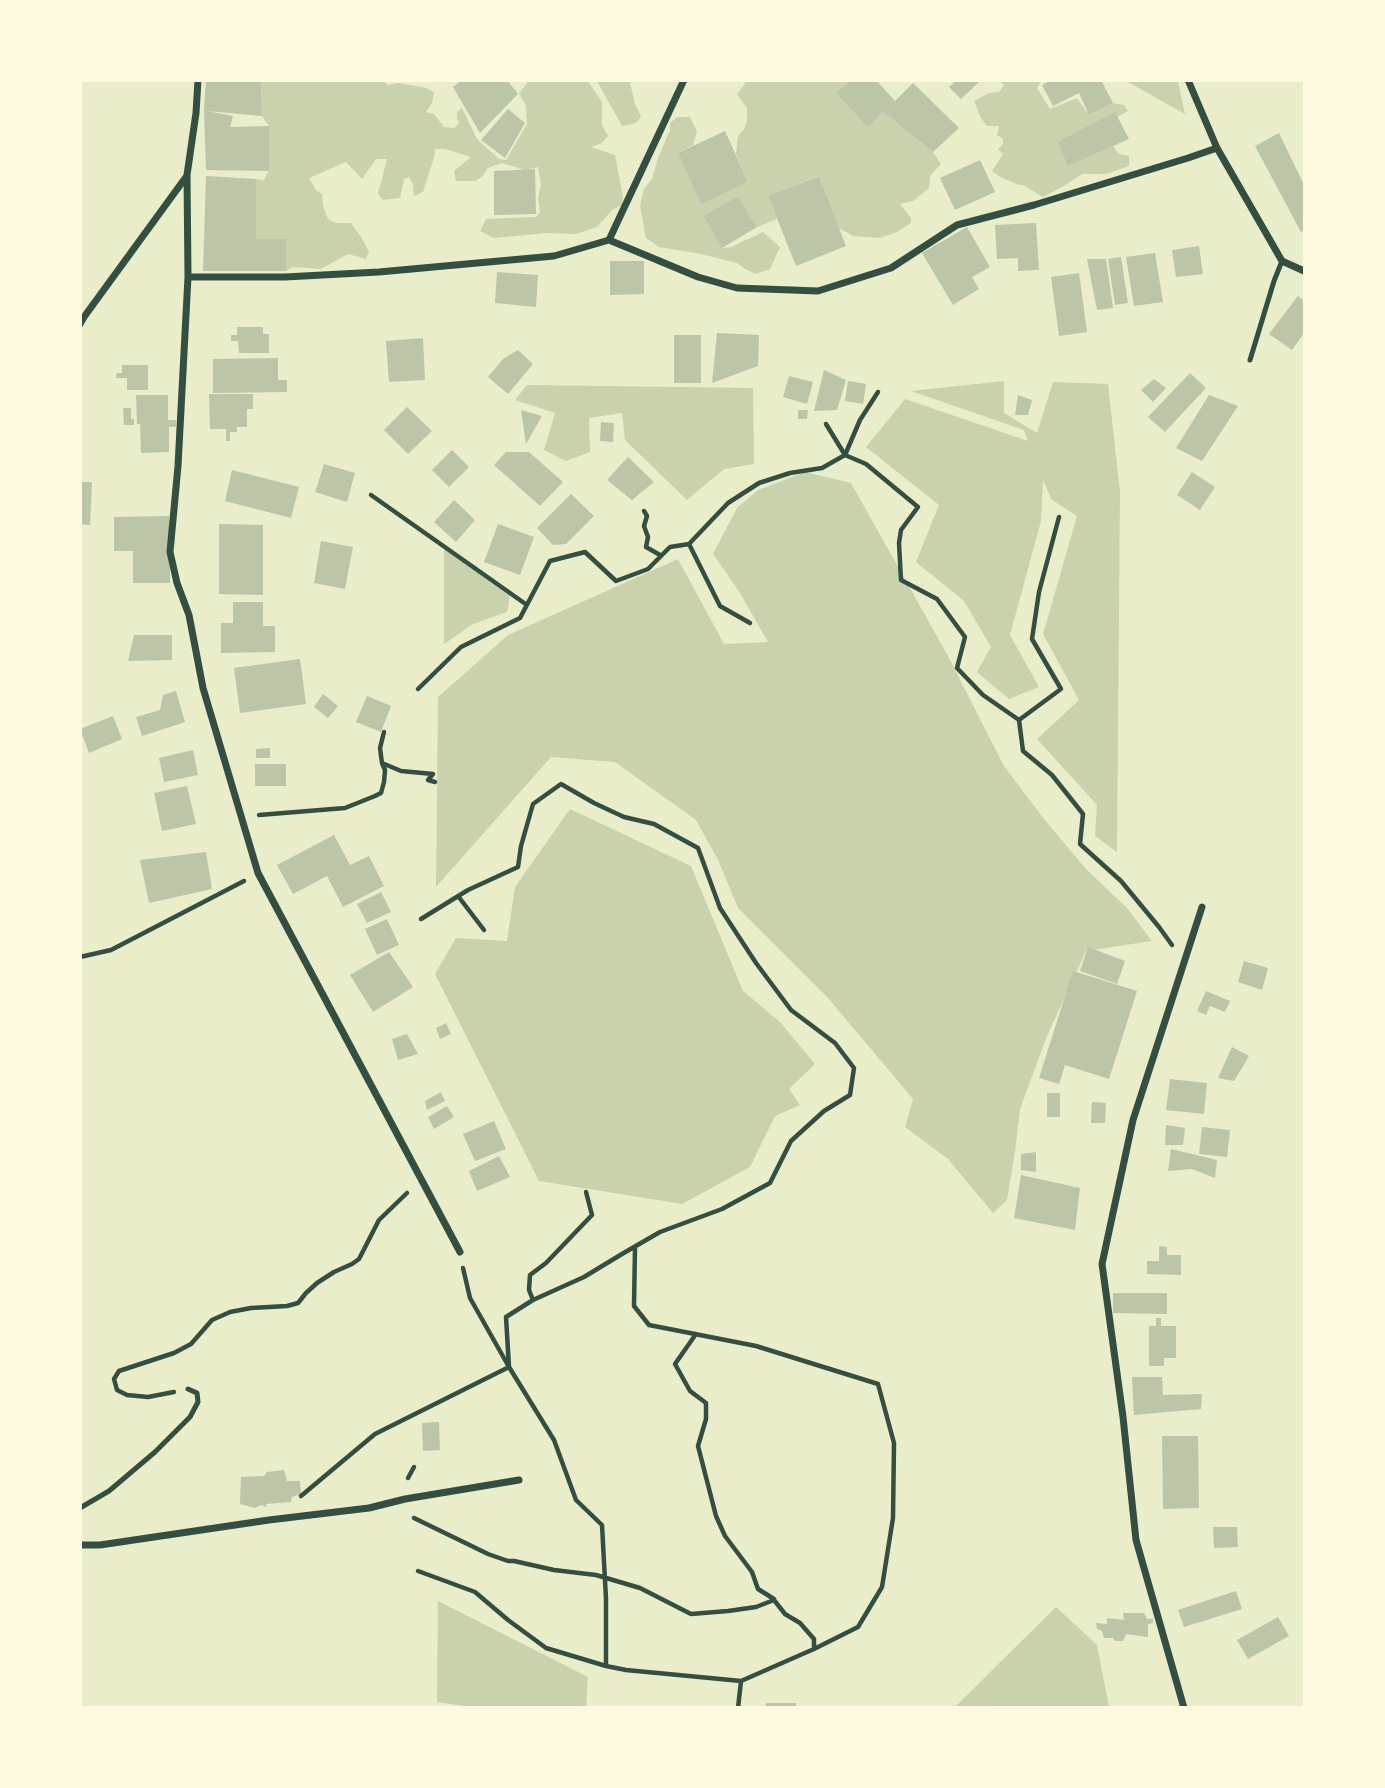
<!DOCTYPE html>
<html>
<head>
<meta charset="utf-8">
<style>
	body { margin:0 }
	#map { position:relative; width:1385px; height:1788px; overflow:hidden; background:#e9edc9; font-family:Jost,sans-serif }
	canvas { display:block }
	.frame { position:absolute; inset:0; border:82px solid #fefae0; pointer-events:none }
</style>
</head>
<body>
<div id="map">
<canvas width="1385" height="1788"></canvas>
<div class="frame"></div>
</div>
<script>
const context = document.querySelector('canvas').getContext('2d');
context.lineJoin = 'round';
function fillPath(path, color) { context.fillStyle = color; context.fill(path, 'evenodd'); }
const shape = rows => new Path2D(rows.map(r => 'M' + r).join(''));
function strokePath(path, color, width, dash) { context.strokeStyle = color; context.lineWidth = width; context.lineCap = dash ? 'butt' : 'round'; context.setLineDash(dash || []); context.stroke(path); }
fillPath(shape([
	[382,80,388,85,399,83,426,88,434,92,432,103,426,112,434,114,444,127,454,128,459,123,457,118,457,112,462,108,477,139,499,159,506,160,527,124,526,106,519,93,529,81,587,80,602,102,602,125,608,136,602,143,591,147,615,155,623,197,622,205,612,210,597,227,576,234,546,233,494,238,480,231,486,219,536,217,540,212,538,197,541,185,538,167,525,170,502,163,488,168,482,177,475,181,456,181,454,171,471,157,445,149,435,149,434,158,423,192,414,196,413,184,409,177,404,179,400,198,383,200,378,194,387,159,376,159,362,179,346,162,309,178,316,190,322,194,323,206,328,219,336,223,351,223,361,237,369,252,366,259,348,254,321,269,293,267,286,271,285,239,256,239,256,179,264,180,269,170,269,126,262,116,261,81],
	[1042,80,1037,88,1050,109,1077,98,1089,115,1113,103,1124,105,1128,111,1117,117,1068,166,1113,146,1119,154,1129,156,1129,166,1106,174,1082,174,1064,186,1043,197,1023,185,1019,185,1000,177,992,171,1003,154,998,149,1003,144,1003,139,997,135,999,126,987,126,981,118,974,101,989,93,999,92,1004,85,999,81],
	[597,81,631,81,630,83,635,104,641,117,636,123,622,126],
	[746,81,852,81,868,126,883,112,933,152,941,164,930,176,929,188,913,201,900,204,911,218,911,223,897,232,880,238,853,236,839,228,818,176,768,196,777,219,757,227,738,196,703,216,722,248,731,247,763,232,780,247,770,269,756,274,745,269,737,263,701,254,659,247,646,238,640,206,644,189,652,179,658,158,670,130,670,123,677,117,690,117,697,132,693,145,678,153,701,203,748,182,736,154,738,136,744,129,747,120,747,108,737,94,744,85],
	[1126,81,1178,81,1185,114],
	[1004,381,1004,413,1037,433,1053,382,1108,384,1120,492,1117,852,1095,836,1097,805,1037,739,1079,700,1043,634,1077,516,1052,500,1043,480,1041,521,1010,635,1039,687,1009,699,977,672,991,647,964,601,916,562,939,505,866,447,905,399,1028,441,1024,430,911,391],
	[527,385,753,388,754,464,724,469,687,500,625,440,622,413,589,418,590,452,566,461,544,450,555,413,515,400],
	[805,472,851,483,948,656,1004,766,1044,819,1086,869,1127,908,1152,941,1086,951,1047,1036,1020,1109,1015,1152,1007,1200,993,1213,948,1159,905,1127,913,1099,828,998,738,908,718,860,696,820,615,762,551,757,436,887,438,697,508,635,678,559,724,644,768,642,740,593,713,554,737,508,758,490],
	[444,548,510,595,507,612,473,624,444,644],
	[570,809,691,866,743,991,780,1022,815,1064,789,1089,800,1105,775,1116,750,1167,682,1204,539,1181,435,974,456,938,507,941,515,887],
	[438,1601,588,1677,586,1707,478,1708,437,1702],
	[1056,1607,1097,1645,1109,1707,955,1707]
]), '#cad2ad');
fillPath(shape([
	[206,80,261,81,262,116,207,111,233,116,230,127,269,126,269,171,206,170,204,111],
	[462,80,507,80,518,94,480,133,453,87],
	[852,80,876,80,895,101,913,83,959,128,933,152,883,112,868,127,836,93],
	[957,80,981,80,961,99,949,87],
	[1051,80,1101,80,1113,103,1089,115,1079,93,1053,106,1042,85],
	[508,109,525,123,505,158,481,140],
	[1115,112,1129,139,1068,166,1058,142],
	[725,131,748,182,701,204,678,153],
	[1279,133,1304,185,1304,230,1301,232,1255,146],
	[980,160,995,192,955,210,940,178],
	[535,169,536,214,494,215,494,171],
	[206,176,256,179,256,239,286,239,286,271,203,271],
	[819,176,846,246,796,266,768,196],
	[738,196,757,227,722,248,703,216],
	[1036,223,1039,270,1018,271,1018,258,997,259,995,225],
	[967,227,990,267,972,277,979,289,953,305,922,253],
	[1199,246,1203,274,1176,277,1172,250],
	[1155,253,1163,302,1134,306,1126,257],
	[1121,257,1128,303,1115,305,1108,259],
	[1087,259,1106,259,1113,308,1097,310],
	[610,261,644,261,644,294,610,295],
	[497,272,538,275,536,307,495,303],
	[1079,273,1087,332,1059,336,1051,277],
	[1298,296,1304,301,1304,333,1292,350,1269,334],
	[237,327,263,327,263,334,269,334,269,353,239,353,238,341,231,341,231,335,237,335],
	[717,333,759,335,758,366,712,383],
	[674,335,701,335,701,383,674,383],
	[423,338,425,380,389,382,386,341],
	[518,350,533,364,508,394,488,377,503,359],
	[278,358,278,380,287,380,287,392,213,393,213,359],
	[122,365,148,365,148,390,127,390,127,378,116,378,117,373,122,373],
	[824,370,846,380,837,410,814,411],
	[1190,373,1206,388,1165,432,1148,417],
	[789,376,813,382,807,404,783,397],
	[1154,379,1166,388,1153,402,1141,390],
	[848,381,866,384,863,404,845,401],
	[209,394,253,394,253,409,247,409,247,427,237,427,237,432,230,432,230,441,226,441,226,429,210,429],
	[136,395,168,395,168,420,176,420,176,427,169,427,169,452,141,453,140,424,137,424],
	[1018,395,1032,400,1028,415,1015,415],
	[1209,395,1238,406,1202,461,1176,448],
	[407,407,432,431,408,454,384,430],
	[123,408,131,408,131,419,134,419,134,425,124,425],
	[521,410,542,416,526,444],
	[798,410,808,410,807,419,798,419],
	[601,422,614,423,613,442,600,441],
	[452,450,469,467,449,487,432,470],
	[506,452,529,452,563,482,540,506,494,465],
	[628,457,654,482,632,500,607,480],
	[324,464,355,473,347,502,315,492],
	[232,470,299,487,291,518,225,501],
	[1192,472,1215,487,1200,510,1177,495],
	[80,482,92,482,90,525,80,524],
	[571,494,594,516,566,544,553,545,537,528],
	[454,500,475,520,456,542,434,522],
	[169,516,170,583,133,583,133,551,114,551,114,517],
	[219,524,263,525,263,595,219,594],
	[498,524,534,537,520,575,484,562],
	[321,541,353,547,345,589,314,583],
	[233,602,263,602,263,626,275,626,275,652,221,653,221,623,233,623],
	[134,635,172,635,172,660,128,661],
	[300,659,306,704,240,713,234,668],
	[176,691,185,722,142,736,136,717,160,710,163,695],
	[323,694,338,706,328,718,314,707],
	[367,696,391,706,381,732,356,722],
	[113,716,122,739,89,753,80,729],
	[270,748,270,758,256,758,256,749],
	[193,750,198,775,164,782,159,758],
	[255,764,286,764,286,786,255,786],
	[187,786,196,824,162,831,154,793],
	[334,835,350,865,369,856,384,886,343,907,327,876,293,894,277,865],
	[206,852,212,889,149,903,140,860],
	[381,892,391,912,367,923,357,904],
	[387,919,399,945,377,955,365,929],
	[1088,947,1125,961,1117,984,1080,971],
	[389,952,413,987,373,1012,350,975],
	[1244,961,1268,968,1262,990,1238,982],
	[1073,971,1137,991,1109,1079,1065,1065,1059,1084,1039,1078],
	[1206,991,1230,1001,1225,1012,1210,1006,1206,1015,1197,1011],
	[446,1023,451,1034,440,1039,436,1028],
	[407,1034,418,1054,398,1060,392,1039],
	[1232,1047,1249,1056,1234,1081,1218,1078],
	[1170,1079,1207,1083,1204,1114,1166,1110],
	[441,1092,445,1101,427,1110,425,1101],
	[1047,1093,1060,1093,1060,1117,1047,1117],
	[1092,1102,1106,1103,1105,1123,1091,1123],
	[447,1106,454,1117,434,1129,428,1117],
	[494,1121,506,1149,475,1161,463,1134],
	[1166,1125,1185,1128,1183,1145,1165,1145],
	[1202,1127,1230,1130,1227,1157,1199,1154],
	[1171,1149,1217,1160,1215,1178,1192,1169,1168,1171],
	[1036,1152,1036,1172,1021,1170,1021,1154],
	[499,1156,510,1177,477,1191,469,1171],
	[1021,1175,1080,1188,1075,1230,1014,1218],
	[1159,1246,1167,1247,1167,1255,1181,1255,1181,1275,1147,1274,1147,1261,1159,1261],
	[1113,1293,1167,1293,1167,1314,1113,1313],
	[1156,1318,1161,1318,1161,1326,1176,1326,1176,1358,1164,1358,1164,1366,1149,1366,1149,1326,1156,1326],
	[1132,1377,1162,1377,1163,1395,1202,1394,1201,1409,1134,1415],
	[439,1422,440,1450,423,1451,422,1423],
	[1162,1436,1198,1436,1199,1508,1163,1509],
	[284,1470,287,1481,300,1481,301,1494,292,1497,291,1502,266,1504,267,1507,261,1505,255,1508,240,1504,241,1477,264,1476,267,1472],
	[1213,1527,1237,1527,1238,1547,1214,1548],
	[1236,1591,1242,1609,1184,1627,1178,1610],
	[1123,1613,1144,1613,1147,1619,1153,1619,1153,1623,1148,1624,1148,1637,1126,1634,1123,1641,1115,1641,1113,1638,1104,1638,1102,1631,1097,1629,1096,1623,1107,1624,1107,1618,1124,1620],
	[1278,1617,1289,1636,1248,1659,1237,1640],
	[766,1703,796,1703,796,1708,766,1708]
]), '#bcc5a7');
strokePath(shape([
	[826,424,845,455,866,464,918,507,901,530,899,543,901,580,937,599,965,637,957,668,983,695,1019,720,1023,751,1052,775,1083,814,1080,844,1121,881,1159,927,1172,945],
	[371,495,527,605],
	[644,511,647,516,644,526,648,537,646,547,660,555],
	[689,544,728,503,759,483,790,473,822,468,845,455,860,420,878,392],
	[418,689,461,647,520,618,550,561,585,552,616,581,648,569,670,547,689,544,720,606,750,623],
	[1019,720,1061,689,1032,639,1039,592,1059,517],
	[384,732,380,748,382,763,401,771,433,774,428,780,435,782],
	[259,815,345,808,375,796,381,793,384,782,385,770,382,763],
	[458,896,484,930],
	[80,957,111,950,244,881],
	[635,1247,634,1306,649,1325,756,1346,878,1384,894,1443,893,1518,882,1587,858,1627,814,1649,741,1681],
	[463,1268,470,1298,509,1367,554,1440,576,1500,602,1525,606,1599,606,1666],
	[533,1300,529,1290,530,1275,546,1263,592,1215,586,1192],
	[696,1334,675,1364,690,1391,706,1403,706,1419,698,1446,716,1516,725,1536,752,1572,758,1589,774,1599],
	[174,1392,148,1397,127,1395,117,1390,114,1379,119,1371,174,1353,191,1344,212,1320,230,1312,251,1308,287,1306,298,1303,306,1293,317,1283,334,1272,352,1264,359,1259,379,1220,407,1193],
	[408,1478,414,1467],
	[301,1496,375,1434,509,1367,506,1317,533,1300,584,1277,622,1254,660,1232,722,1209,770,1183,791,1141,824,1111,850,1095,854,1068,835,1043,791,1010,756,963,720,908,698,848,654,824,624,817,594,803,561,784,533,804,521,846,518,867,468,890,421,919],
	[414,1518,488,1554,508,1561,514,1561,554,1570,596,1575,640,1588,691,1614,728,1611,756,1607,774,1600,785,1614,800,1623,814,1639,814,1649],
	[418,1571,475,1592,508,1620,546,1648,606,1666,626,1670,741,1681,738,1708]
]), '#344e41', 4.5);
strokePath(shape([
	[1250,360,1274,281,1282,261],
	[80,1508,109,1491,155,1452,190,1417,198,1402,197,1393,188,1389]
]), '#344e41', 5);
strokePath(shape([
	[198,80,196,113,187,175,188,277,178,466,170,552,177,583,189,615,203,688,258,873,460,1252],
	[1188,80,1217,148,1282,261,1304,271],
	[609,240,684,80],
	[188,277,285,277,379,272,554,256,609,240,698,277,737,288,818,291,891,268,957,225,1034,205,1188,158,1217,148],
	[80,324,84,317,186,177],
	[80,1545,100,1545,269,1520,369,1508,405,1499,519,1480],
	[1184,1708,1136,1540,1123,1417,1102,1264,1133,1120,1202,907]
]), '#344e41', 7);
</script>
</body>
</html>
